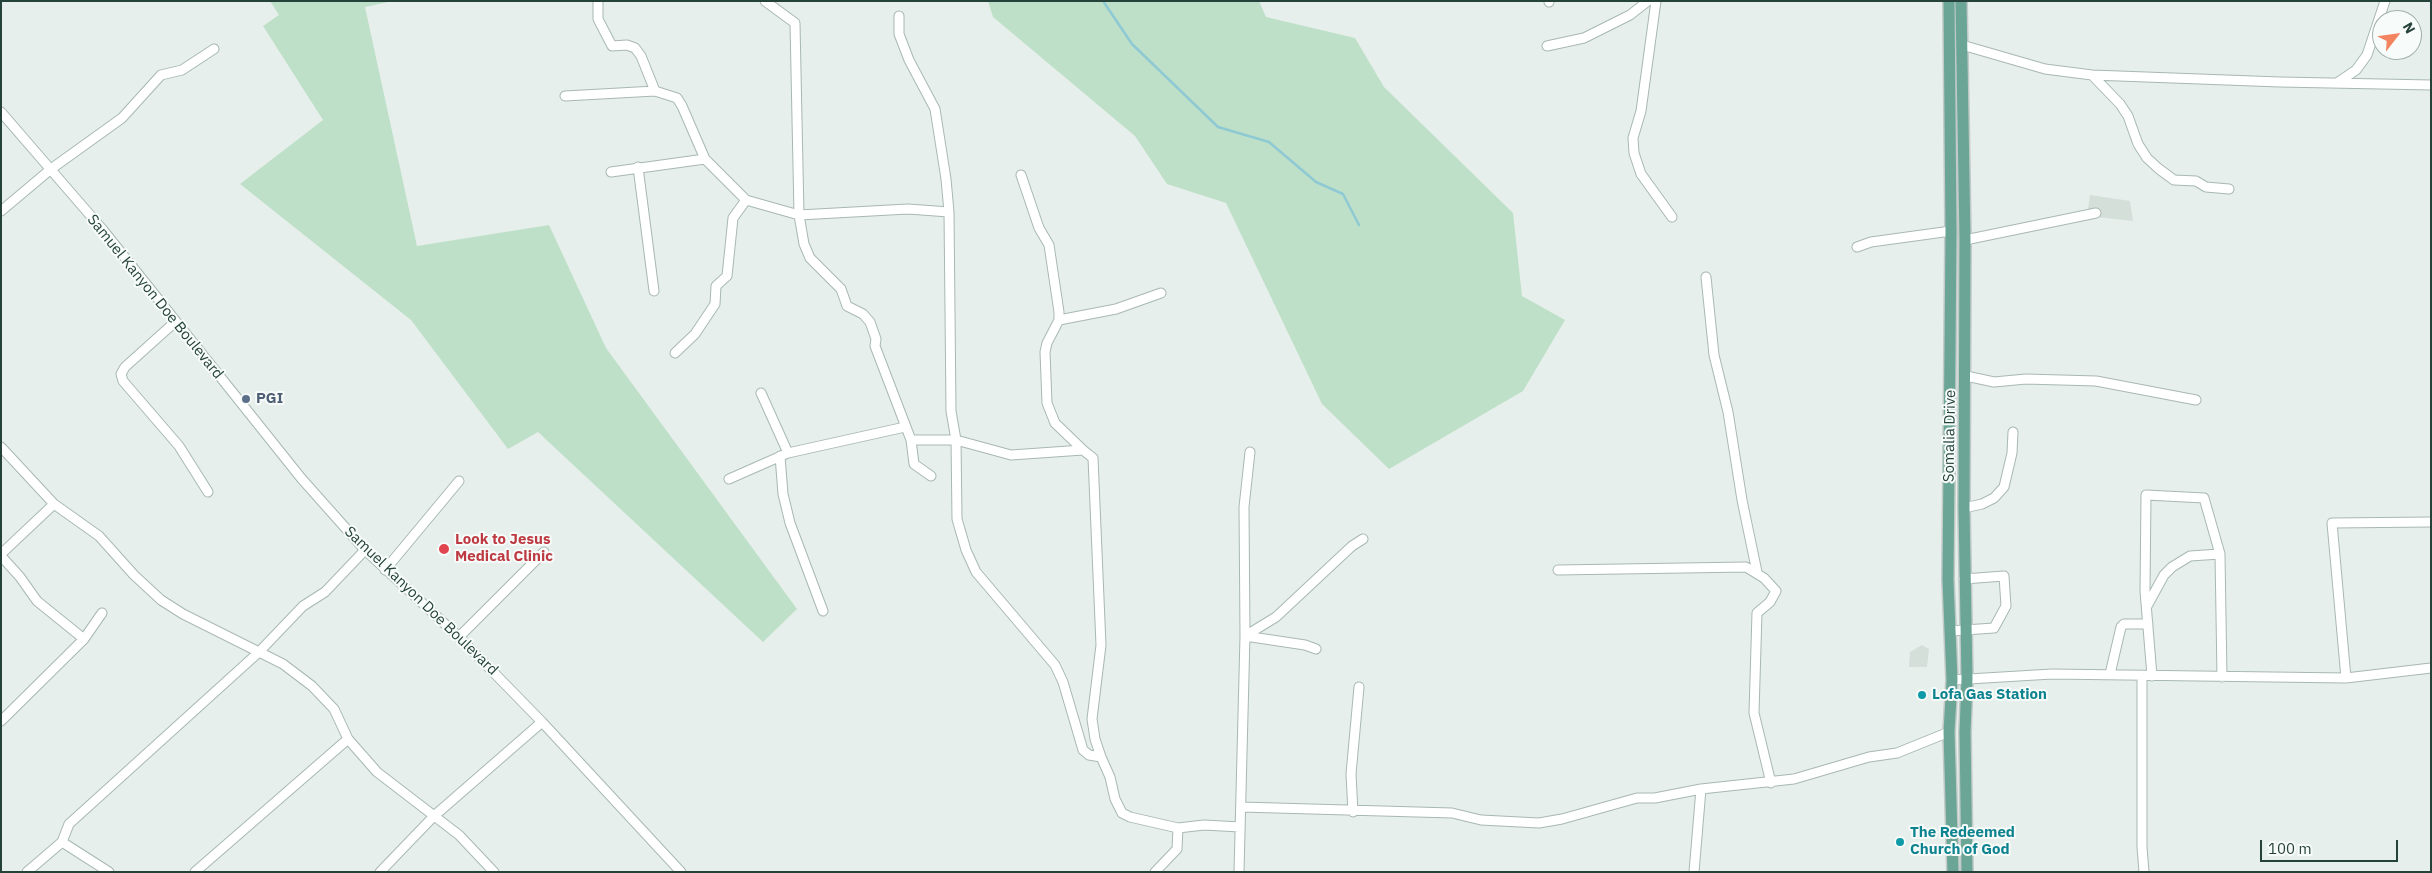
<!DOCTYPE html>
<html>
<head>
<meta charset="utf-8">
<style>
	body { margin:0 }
	#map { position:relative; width:2432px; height:873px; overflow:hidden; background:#e6efeb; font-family:"IBM Plex Sans",sans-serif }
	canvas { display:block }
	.frame { position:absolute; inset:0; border:2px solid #24423a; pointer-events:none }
	.north { position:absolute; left:2372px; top:10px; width:50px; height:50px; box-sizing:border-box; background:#f7fbf9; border:1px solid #a3b1ad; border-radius:50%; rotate:60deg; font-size:14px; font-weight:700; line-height:20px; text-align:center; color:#24423a }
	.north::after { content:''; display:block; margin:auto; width:18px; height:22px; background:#f4845f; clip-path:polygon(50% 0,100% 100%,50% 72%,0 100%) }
	.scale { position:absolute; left:2260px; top:840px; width:138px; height:22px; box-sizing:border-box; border:2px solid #24423a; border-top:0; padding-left:6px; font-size:15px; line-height:18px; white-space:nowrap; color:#24423a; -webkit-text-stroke:4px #f7fbf9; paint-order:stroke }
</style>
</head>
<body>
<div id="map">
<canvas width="2432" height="873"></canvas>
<div class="frame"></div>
<div class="north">N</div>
<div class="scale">100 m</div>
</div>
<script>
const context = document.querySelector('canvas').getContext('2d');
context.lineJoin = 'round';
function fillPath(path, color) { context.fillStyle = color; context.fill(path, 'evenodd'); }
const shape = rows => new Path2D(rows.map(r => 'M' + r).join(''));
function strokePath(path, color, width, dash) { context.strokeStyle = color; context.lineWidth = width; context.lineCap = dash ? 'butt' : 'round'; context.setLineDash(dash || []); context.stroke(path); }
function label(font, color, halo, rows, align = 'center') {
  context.font = font + ' "IBM Plex Sans",sans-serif'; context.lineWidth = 4; context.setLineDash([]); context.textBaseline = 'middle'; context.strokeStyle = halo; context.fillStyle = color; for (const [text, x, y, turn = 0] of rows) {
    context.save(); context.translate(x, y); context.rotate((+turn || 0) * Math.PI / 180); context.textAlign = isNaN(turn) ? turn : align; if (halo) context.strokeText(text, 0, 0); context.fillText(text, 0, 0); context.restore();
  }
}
fillPath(shape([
	[2090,195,2130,201,2133,221,2087,216],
	[1922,645,1929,649,1927,667,1909,667,1910,652]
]), '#d4dfda');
fillPath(shape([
	[270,1,393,1,365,7,417,246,549,225,606,348,797,609,763,642,538,432,508,449,411,320,240,184,323,120,263,26,279,15],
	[988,1,1259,1,1266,17,1355,38,1384,87,1513,213,1522,296,1565,320,1523,391,1389,469,1322,404,1226,203,1167,184,1135,136,993,17]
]), '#bfe0c8');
strokePath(shape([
	[1103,1,1132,44,1218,127,1269,142,1316,182,1343,194,1359,225]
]), '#8ec9d4', 2.5);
const minor = shape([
	[598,1,598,19,612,46,627,45,635,48,641,56,655,91,677,98,682,106,705,159,746,200,799,215,908,209,949,212],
	[765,1,795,23,799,215,804,244,810,258,841,289,847,306,863,314,870,322,876,339,875,346,911,440,956,440,957,519,966,550,976,572,1055,665,1063,682,1083,750,1089,755,1101,757,1110,777,1115,799,1122,813,1130,817,1178,828,1204,825,1240,827],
	[1549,1,1549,2],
	[1656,1,1641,111,1633,138,1634,153,1641,174,1672,217],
	[899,16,899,34,909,60,935,109,946,179,949,212,951,411,956,440,1011,455,1083,450,1093,458,1101,645,1092,719,1095,739,1101,757],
	[1962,45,2045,69,2092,75,2280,82,2431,85],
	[1547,46,1584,38,1630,15,1648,1],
	[2092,75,2120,104,2128,116,2138,144,2147,158,2159,169,2174,180,2196,181,2206,187,2229,189],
	[2337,83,2356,70,2367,55,2385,1],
	[565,96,655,91],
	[1,112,103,230,301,478,365,550,459,637,542,722,681,872],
	[638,167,654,291],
	[611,172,705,159],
	[1021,175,1039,228,1049,245,1059,312,1059,320,1047,343,1045,352,1047,403,1055,423,1083,450],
	[1,211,51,169,122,118,161,75,182,70,214,49],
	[1965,240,2096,213],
	[1857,247,1871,242,1951,231],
	[1706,277,1714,355,1728,412,1742,500,1757,572],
	[1059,320,1116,309,1161,293],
	[175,322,125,367,121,374,123,381,179,446,208,492],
	[675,353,695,334,715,304,716,286,727,276,733,218,746,200],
	[1966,376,1994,382,2026,379,2096,381,2196,400],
	[761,393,788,453],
	[911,440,914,464,931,476],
	[1,447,54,504,99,536,134,575,161,600,183,614,283,664,312,686,334,709,348,739,377,772,459,835,494,872],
	[780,456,783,494,790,523,823,611],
	[729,479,788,453,905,427],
	[1964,508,1982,504,1994,498,2004,487,2012,453,2013,432],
	[1,554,54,504],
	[1,556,20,577,37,601,84,639,102,613],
	[385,570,459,481],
	[1558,570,1746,567,1764,578,1776,591,1770,602,1757,613,1754,713,1771,783],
	[2147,606,2164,575,2172,567,2190,556,2220,554],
	[1950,631,1994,628,2006,606,2004,576,1964,579],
	[1245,636,1276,617,1352,546,1363,539],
	[1245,636,1305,645,1316,649],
	[459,637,544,552],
	[2110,674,2121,627,2124,624,2148,624],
	[2142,676,2142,847,2144,872],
	[2152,676,2145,591,2146,495,2204,498,2220,554,2222,677],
	[2346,678,2332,523,2431,522],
	[1952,680,2052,674,2346,678,2431,668],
	[1,721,84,639],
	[1241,807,1452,813,1481,820,1539,823,1562,819,1637,798,1655,798,1701,789,1794,779,1869,757,1897,753,1949,732],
	[1353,812,1351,774,1359,687],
	[62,842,109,872],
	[27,872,62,842,69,824,259,652,303,606,325,592,365,550],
	[195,872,348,739],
	[380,872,434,816,542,722],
	[1155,872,1177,849,1178,828],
	[1239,872,1245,636,1244,507,1250,452],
	[1694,872,1701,789]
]);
const major = shape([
	[1949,1,1951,231,1948,580,1952,680,1949,732,1953,872],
	[1961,1,1965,240,1964,508,1967,679,1965,732,1967,872]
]);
strokePath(minor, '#a8b8b2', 11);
strokePath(major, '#c2cac8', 14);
strokePath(minor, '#fff', 9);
strokePath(major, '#6aa596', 11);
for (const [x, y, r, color] of [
	[246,399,5,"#5c6f8a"],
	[444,549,6,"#e0444e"],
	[1922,695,5,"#0f9aa8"],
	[1900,842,5,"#0f9aa8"]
]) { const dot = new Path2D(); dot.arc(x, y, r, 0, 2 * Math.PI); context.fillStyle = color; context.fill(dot); strokePath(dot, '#f7fbf9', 2); }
label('15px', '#24423a', '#f7fbf9', [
	["Samuel Kanyon Doe Boulevard",155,297,51],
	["Somalia Drive",1950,436,-89],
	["Samuel Kanyon Doe Boulevard",421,601,44]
]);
label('bold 15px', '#4e5e75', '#f7fbf9', [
	["PGI",256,399]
], 'left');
label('bold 15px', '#be3a42', '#f7fbf9', [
	["Look to Jesus",455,540],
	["Medical Clinic",455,557]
], 'left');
label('bold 15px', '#0d838f', '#f7fbf9', [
	["Lofa Gas Station",1932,695],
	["The Redeemed",1910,833],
	["Church of God",1910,850]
], 'left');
</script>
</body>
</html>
